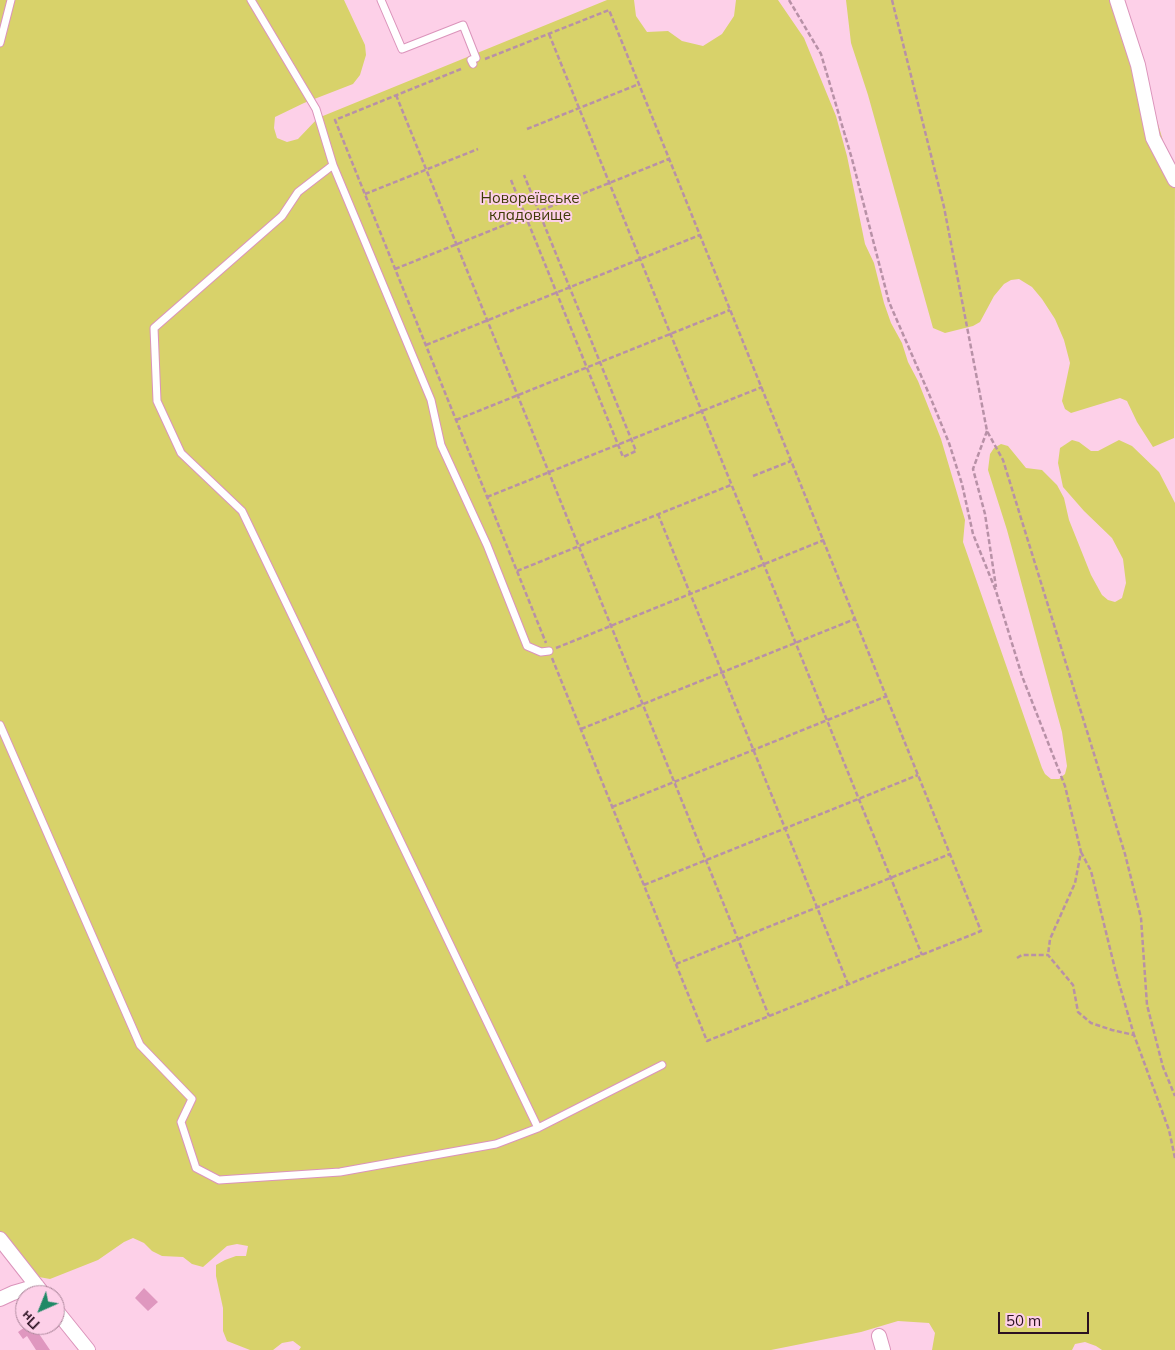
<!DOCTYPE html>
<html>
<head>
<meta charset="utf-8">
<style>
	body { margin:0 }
	#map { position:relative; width:1175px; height:1350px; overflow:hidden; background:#fdd0e8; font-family:Mulish,sans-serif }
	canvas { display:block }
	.north { position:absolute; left:15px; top:1285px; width:50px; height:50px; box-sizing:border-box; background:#fdd0e8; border:1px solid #a98498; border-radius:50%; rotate:224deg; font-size:14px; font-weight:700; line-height:20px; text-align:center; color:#2b1121 }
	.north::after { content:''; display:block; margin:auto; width:18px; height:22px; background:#1f8966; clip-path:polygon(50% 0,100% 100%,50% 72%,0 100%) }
	.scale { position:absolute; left:998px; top:1312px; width:91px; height:22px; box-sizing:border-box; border:2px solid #2b1121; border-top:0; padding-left:6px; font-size:15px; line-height:18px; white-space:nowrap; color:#2b1121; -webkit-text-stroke:4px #fdd0e8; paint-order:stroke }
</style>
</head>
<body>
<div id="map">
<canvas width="1175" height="1350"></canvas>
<div class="north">Пн</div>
<div class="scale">50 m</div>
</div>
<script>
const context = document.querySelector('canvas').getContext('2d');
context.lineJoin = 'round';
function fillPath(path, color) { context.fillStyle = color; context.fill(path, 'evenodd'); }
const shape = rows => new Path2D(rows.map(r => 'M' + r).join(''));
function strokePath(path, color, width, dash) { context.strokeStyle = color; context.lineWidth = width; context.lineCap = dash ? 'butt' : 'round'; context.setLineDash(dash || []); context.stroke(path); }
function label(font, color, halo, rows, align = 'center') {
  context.font = font + ' Mulish,sans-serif'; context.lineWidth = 4; context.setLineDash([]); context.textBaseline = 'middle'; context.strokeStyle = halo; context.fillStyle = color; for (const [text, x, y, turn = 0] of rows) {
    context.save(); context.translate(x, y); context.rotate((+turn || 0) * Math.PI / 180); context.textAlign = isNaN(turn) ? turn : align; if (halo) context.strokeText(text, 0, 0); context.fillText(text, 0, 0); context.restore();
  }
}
fillPath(shape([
	[0,0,344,0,365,45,366,55,360,75,353,84,304,103,275,117,274,128,277,138,287,142,298,139,318,118,607,0,634,0,636,16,647,32,668,31,682,41,703,46,722,34,734,16,736,0,778,0,804,38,836,116,847,156,865,244,874,263,884,303,891,323,902,343,908,362,918,381,941,439,965,520,963,542,1042,768,1045,774,1051,779,1059,779,1065,774,1067,766,1062,732,1007,530,988,470,990,454,994,448,1001,444,1008,446,1026,468,1042,470,1057,485,1064,498,1069,520,1091,575,1102,595,1108,600,1115,602,1122,598,1126,583,1123,559,1112,538,1084,511,1063,487,1058,463,1060,448,1072,440,1079,442,1091,451,1098,451,1119,440,1132,446,1159,472,1175,503,1175,1350,1102,1350,1096,1346,1085,1342,1075,1344,1072,1350,932,1350,935,1333,929,1323,898,1321,861,1332,771,1350,299,1350,301,1347,293,1341,282,1343,273,1350,250,1350,227,1341,223,1331,223,1308,216,1276,216,1265,225,1260,236,1256,246,1256,248,1246,237,1244,227,1246,203,1267,192,1264,183,1257,162,1256,152,1251,144,1243,133,1238,124,1242,98,1260,50,1279,39,1277,0,1235],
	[846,0,1122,0,1170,165,1175,175,1174,438,1153,447,1137,422,1127,401,1120,398,1071,413,1065,409,1062,401,1070,363,1064,340,1055,319,1042,299,1032,287,1019,279,1011,280,1004,284,994,296,980,322,973,326,945,333,933,328,868,95,851,43]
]), '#d8d26a');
fillPath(shape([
	[144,1288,158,1302,148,1311,135,1298],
	[28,1325,33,1325,50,1350,36,1350,27,1336,23,1339,18,1332]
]), '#df97bf');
const lane = shape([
	[251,0,316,109,333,165],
	[381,0,402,49,463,25,476,58,471,60,473,64],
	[0,43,11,0],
	[0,725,140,1045,192,1099,181,1122,196,1168,219,1180,340,1172,496,1144,538,1128,662,1065],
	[538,1128,242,511,181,453,157,401,154,328,282,216,298,192,333,165,431,400,441,445,487,545,527,646,541,652,549,651]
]);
const street = shape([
	[1117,0,1138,65,1153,138,1175,180],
	[0,1239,44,1295],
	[0,1299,13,1293,37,1286],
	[55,1309,88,1350],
	[879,1336,883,1350]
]);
strokePath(lane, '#db94bb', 9);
strokePath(street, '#db94bb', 16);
strokePath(shape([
	[789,0,821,54,852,159,889,302,929,394,949,443,962,484,973,534,996,591,1022,676,1065,786,1081,852,1075,883,1050,939,1048,955],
	[892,0,944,207,987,431,1003,460,1125,854,1141,918,1147,1005,1163,1067,1175,1096],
	[549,34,922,955],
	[485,59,609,10,981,931,707,1041,552,658],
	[461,69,335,120,546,643],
	[396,95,769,1016],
	[527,129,639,84],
	[511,180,623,457,636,451,524,175],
	[365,194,478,149],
	[395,269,669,159],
	[426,345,700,235],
	[456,420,730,310],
	[987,431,973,469,985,514,996,587],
	[753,476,791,461],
	[487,497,762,387],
	[658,514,848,984],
	[517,571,731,485],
	[556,648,824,540],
	[581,729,855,619],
	[612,807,887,696],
	[1081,852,1091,871,1116,973,1134,1035],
	[644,885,918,775],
	[1017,958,1022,955,1048,955,1073,985,1078,1012,1091,1023,1112,1030,1134,1035,1169,1130,1175,1158],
	[676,964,950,854]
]), '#b891a7', 2.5, [5, 2.5]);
strokePath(lane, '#fff', 7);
strokePath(street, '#fff', 14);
label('15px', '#3e3a05', '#fdd0e8', [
	["Новореївське",530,198],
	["кладовище",530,215]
]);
</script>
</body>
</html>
